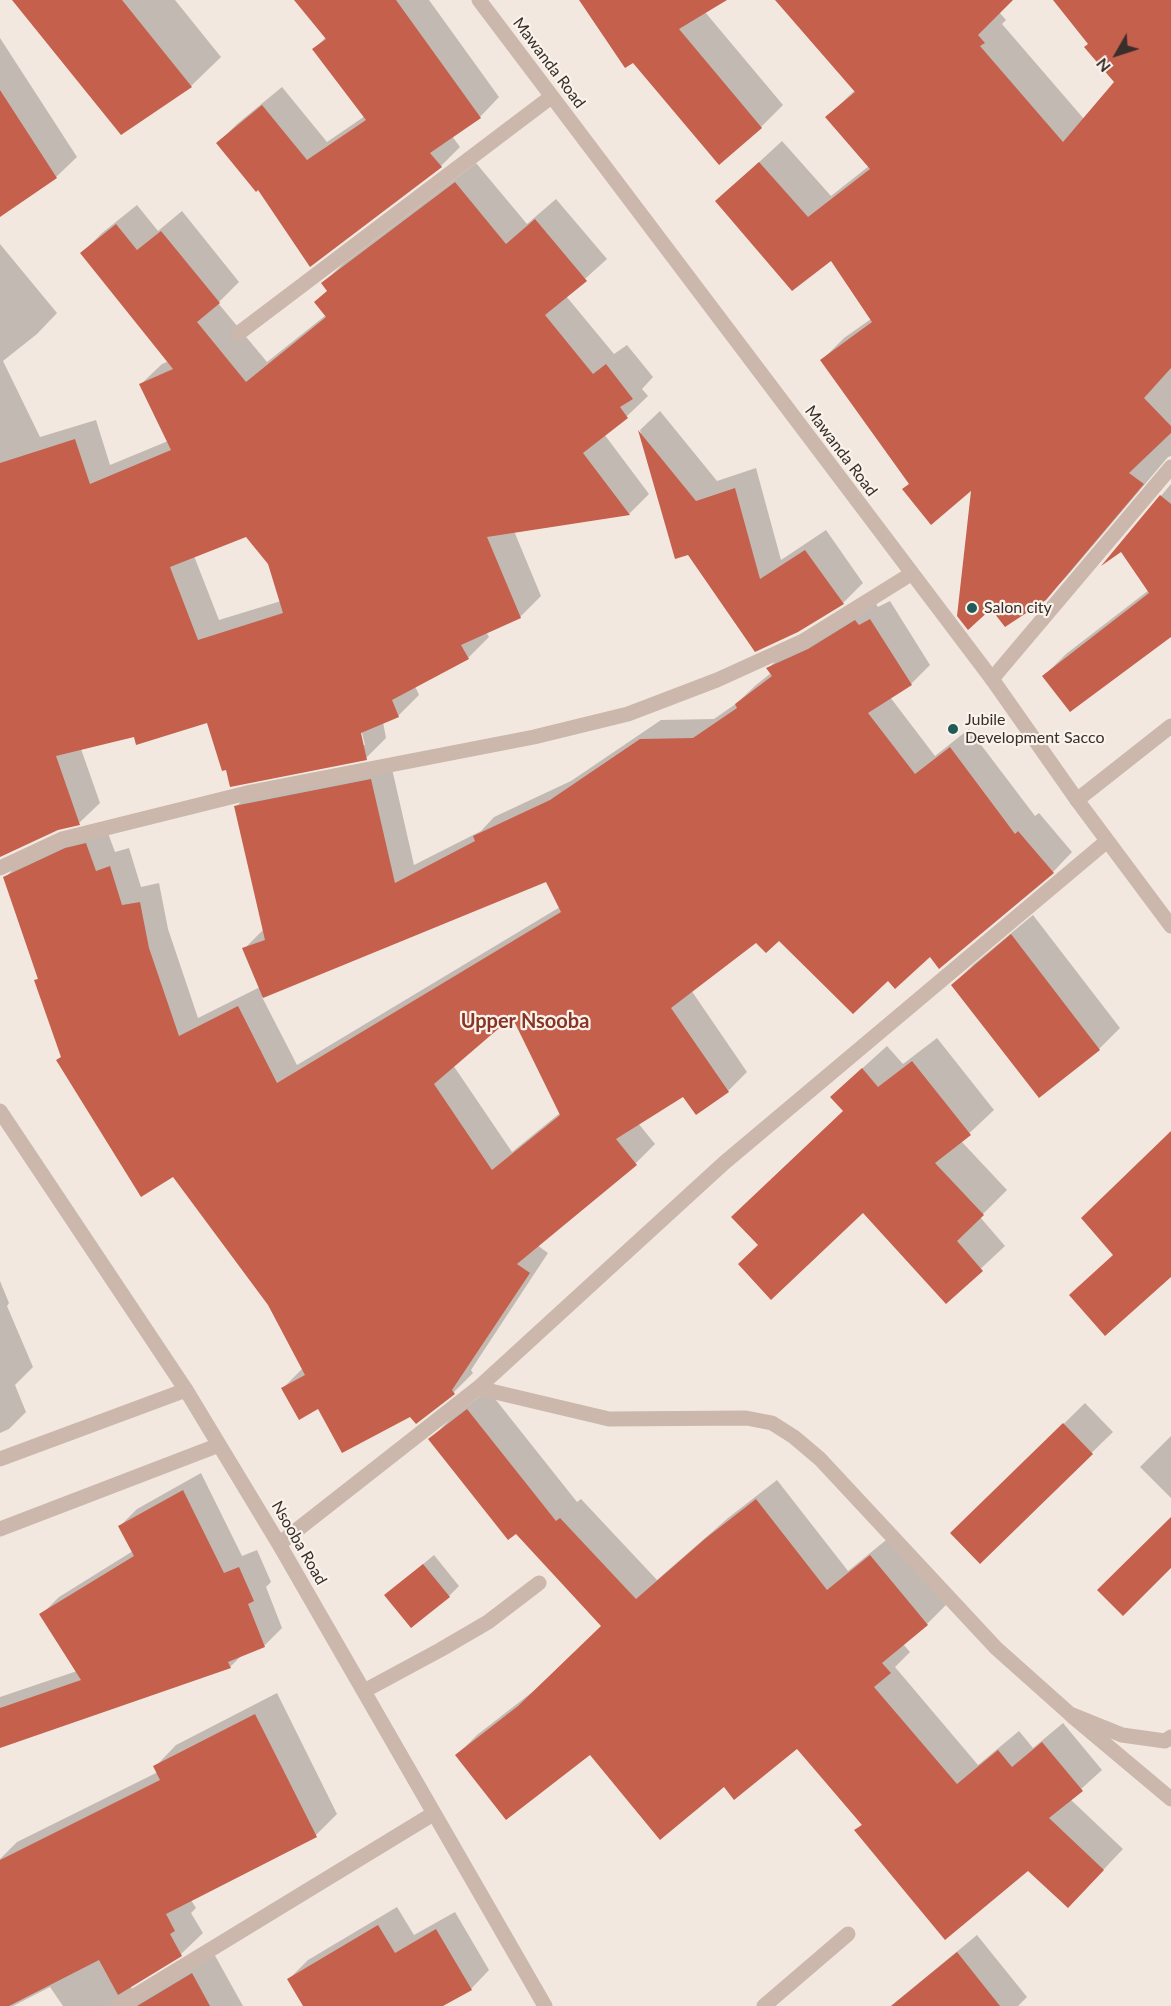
<!DOCTYPE html>
<html>
<head>
<meta charset="utf-8">
<style>
	body { margin:0 }
	#map { position:relative; width:1171px; height:2006px; overflow:hidden; background:#f3e8e0; font-family:Lato,sans-serif }
	canvas { display:block }
	.north { position:absolute; left:1087px; top:24px; width:60px; height:60px; -webkit-text-stroke:4px #faf3ec; paint-order:stroke; rotate:231deg; font-size:16px; font-weight:700; line-height:24px; text-align:center; color:#392e2a }
	.north::after { content:''; display:block; margin:auto; width:21px; height:27px; background:#392e2a; clip-path:polygon(50% 0,100% 100%,50% 72%,0 100%) }
</style>
</head>
<body>
<div id="map">
<canvas width="1171" height="2006"></canvas>
<div class="north">N</div>
</div>
<script>
const context = document.querySelector('canvas').getContext('2d');
context.lineJoin = 'round';
function fillPath(path, color) { context.fillStyle = color; context.fill(path, 'evenodd'); }
const shape = rows => new Path2D(rows.map(r => 'M' + r).join(''));
function strokePath(path, color, width, dash) { context.strokeStyle = color; context.lineWidth = width; context.lineCap = dash ? 'butt' : 'round'; context.setLineDash(dash || []); context.stroke(path); }
function label(font, color, halo, rows, align = 'center') {
  context.font = font + ' Lato,sans-serif'; context.lineWidth = 4.5; context.setLineDash([]); context.textBaseline = 'middle'; context.strokeStyle = halo; context.fillStyle = color; for (const [text, x, y, turn = 0] of rows) {
    context.save(); context.translate(x, y); context.rotate((+turn || 0) * Math.PI / 180); context.textAlign = isNaN(turn) ? turn : align; if (halo) context.strokeText(text, 0, 0); context.fillText(text, 0, 0); context.restore();
  }
}
fillPath(shape([
	[60,0,175,0,221,57,191,86],
	[296,0,429,0,499,97,480,117,452,136,460,147,441,166,311,265,259,188,218,143,237,124,282,87,327,142,365,116,314,49,326,37],
	[581,0,725,0,705,12,783,105,761,127,719,163],
	[777,0,1011,0,999,12,1006,20,1002,24,1084,119,1116,82,1090,44,1055,0,1171,0,1171,456,1168,457,1067,576,1045,599,972,487,911,483,822,360,844,338,871,319,831,259,717,201,782,141,831,196,869,166,827,117,855,90],
	[0,38,77,157,56,177,0,215],
	[476,163,527,224,556,199,607,259,566,296,614,354,627,345,653,377,642,389,648,396,627,416,604,434,649,494,629,514,514,531,541,596,520,617,486,632,489,637,468,658,415,686,419,695,398,716,383,722,386,738,366,758,227,768,208,721,135,735,81,749,100,803,79,823,58,829,0,856,0,244,57,313,37,334,3,361,40,437,96,420,110,465,168,441,141,384,162,364,169,361,82,253,102,233,137,205,158,231,182,211,239,282,218,303,267,362,326,315,328,290,323,283,344,263],
	[247,536,269,564,281,601,219,620,194,556],
	[360,725,365,745,362,745],
	[660,411,717,481,756,468,781,560,826,530,863,583,843,603,798,631,688,554,676,558,640,430],
	[1171,484,1171,635,1044,676,1066,654,1149,590,1122,550,1108,559],
	[890,601,930,665,911,684,890,697,935,756,969,729,1035,816,1039,813,1072,852,1053,872,940,967,930,955,888,978,779,939,756,941,691,990,747,1072,728,1091,684,1095,638,1123,655,1144,636,1163,537,1245,548,1253,471,1370,473,1373,454,1392,416,1422,411,1415,319,1407,283,1388,303,1368,269,1305,173,1175,58,1060,62,1056,36,980,39,978,5,878,24,858,105,825,115,852,129,848,141,887,159,883,168,929,198,1018,260,987,244,949,264,929,236,807,255,787,390,760,414,865,481,831,494,817,571,781,661,720,714,719,737,703,756,685,771,673,768,669,787,649,875,602,878,607],
	[547,880,560,907,297,1065,262,997],
	[513,1015,560,1113,512,1152,453,1065],
	[1033,915,1120,1028,1099,1049,1039,1096,953,985,974,964],
	[937,1038,994,1110,961,1141,1007,1190,980,1217,1005,1246,946,1301,863,1211,759,1245,844,1110,856,1074,887,1046,903,1064],
	[0,1281,9,1303,7,1306,33,1367,15,1385,26,1412,9,1429,0,1433],
	[488,1390,577,1502,581,1499,657,1580,728,1518,777,1480,848,1571,891,1536,947,1604,927,1624,903,1644,910,1652,895,1667,978,1765,1019,1731,1033,1748,1063,1723,1102,1770,1070,1799,1123,1849,1088,1886,1028,1869,856,1831,863,1823,797,1747,724,1785,590,1753,457,1755,477,1735,540,1686,603,1626,430,1440,450,1419],
	[1085,1403,1113,1432,980,1562,973,1513],
	[1171,1436,1171,1498,1140,1467],
	[201,1473,242,1556,257,1550,271,1582,266,1587,282,1628,264,1646,243,1654,230,1667,0,1746,0,1697,77,1671,41,1615,59,1597,133,1551,120,1526,137,1509],
	[434,1555,459,1586,449,1596,386,1595],
	[277,1693,337,1814,316,1835,191,1900,196,1908,191,1913,203,1933,181,1954,130,1985,134,1993,213,1952,243,2006,63,2006,50,1987,13,2006,0,2006,0,1859,17,1842,158,1772,155,1767,176,1745],
	[397,1907,414,1935,455,1912,489,1970,471,1989,440,2006,305,2006,289,1979,308,1960],
	[977,1935,1027,1997,1018,2006,891,2006]
]), '#0003');
fillPath(shape([
	[12,0,122,0,192,87,121,135],
	[294,0,396,0,481,118,430,153,442,167,310,267,258,190,256,192,216,143,262,105,307,160,366,120,312,49,326,39],
	[579,0,727,0,679,29,762,128,719,165,633,63,625,68],
	[775,0,1013,0,978,35,985,43,980,46,1063,142,1114,82,1084,47,1088,44,1053,0,1171,0,1171,368,1144,398,1171,426,1171,433,1129,473,1144,484,1046,600,1005,627,991,609,968,630,957,616,971,491,931,525,902,489,909,484,820,360,872,322,831,261,792,291,715,201,759,162,808,217,870,169,825,117,855,92],
	[0,90,57,178,0,217],
	[455,182,506,244,535,219,587,281,545,315,593,374,606,364,633,399,620,407,628,418,583,453,630,515,487,537,521,618,461,645,469,659,392,700,399,717,361,733,367,760,230,787,226,770,222,771,207,723,136,745,134,737,56,756,80,825,58,830,0,857,0,463,75,439,90,484,171,450,139,384,173,369,80,253,116,224,137,250,161,231,220,303,197,322,246,382,326,317,314,302,327,291,321,283],
	[246,537,268,564,283,613,198,640,170,567],
	[638,430,696,501,735,488,760,579,805,550,844,604,798,632,755,652,688,555,675,559],
	[1160,495,1171,504,1171,637,1070,712,1042,676,1149,593,1121,552,1101,566],
	[870,619,912,685,868,713,915,774,950,747,1015,834,1018,831,1054,873,939,969,930,957,895,989,888,981,853,1014,779,941,766,953,756,943,671,1008,729,1092,696,1115,683,1097,616,1139,637,1165,517,1264,530,1273,452,1390,455,1394,416,1424,410,1417,342,1453,318,1409,299,1420,281,1388,305,1375,268,1305,173,1177,141,1197,56,1060,61,1057,34,980,38,979,3,877,65,848,86,843,96,871,110,866,122,905,140,902,149,948,179,1036,238,1006,277,1083,561,912,546,882,263,998,242,948,265,940,234,806,371,779,395,883,475,841,473,836,550,800,640,739,693,738,737,708,735,704,772,676,766,668,808,649,855,620,859,625],
	[512,1017,560,1115,492,1170,434,1084],
	[1011,934,1100,1050,1039,1098,951,985],
	[912,1061,971,1135,935,1163,984,1215,957,1241,983,1271,946,1304,863,1213,771,1300,738,1264,758,1245,731,1217,843,1111,830,1097,862,1068,878,1087],
	[1171,1131,1171,1277,1105,1336,1069,1295,1113,1255,1081,1218],
	[467,1409,556,1521,560,1518,636,1599,706,1538,756,1499,827,1590,870,1555,928,1625,882,1663,891,1673,874,1687,957,1784,998,1750,1012,1767,1042,1742,1083,1791,1049,1818,1104,1870,1068,1908,1028,1871,945,1940,854,1830,862,1825,797,1749,734,1800,724,1787,660,1840,590,1755,506,1820,455,1755,518,1706,601,1626,516,1534,508,1540,428,1439],
	[1063,1423,1093,1454,980,1564,950,1533],
	[183,1490,224,1573,239,1567,254,1601,248,1604,265,1647,228,1662,231,1668,0,1748,0,1708,81,1680,39,1614,134,1556,118,1526],
	[1171,1517,1171,1568,1123,1616,1097,1590],
	[423,1564,450,1597,411,1628,384,1595],
	[255,1714,317,1837,166,1914,175,1931,170,1934,182,1956,118,1995,99,1960,9,2006,0,2006,0,1860,160,1780,153,1766],
	[378,1925,395,1953,436,1929,472,1990,443,2006,303,2006,287,1979],
	[957,1952,1000,2006,891,2006],
	[192,1973,210,2006,137,2006]
]), '#c5604c');
strokePath(shape([
	[1077,800,1171,726],
	[0,1459,186,1390],
	[0,1529,219,1445],
	[364,1691,440,1650,488,1622,539,1583],
	[1072,1716,1171,1799],
	[764,2006,848,1934]
]), '#cbb7ab', 15);
strokePath(shape([
	[239,333,551,97],
	[992,679,1171,467],
	[0,868,62,839,251,792,534,737,628,714,717,680,803,641,911,574],
	[0,1111,186,1390,279,1544,545,2006],
	[478,1388,724,1163,1107,841],
	[279,1544,478,1388,609,1419,746,1418,772,1423,794,1437,820,1459,996,1648,1070,1714,1122,1735,1165,1741,1171,1737],
	[118,2006,433,1814]
]), '#cbb7ab', 15);
strokePath(shape([
	[479,0,992,679,1077,800,1171,926]
]), '#cbb7ab', 15);
for (const [x, y, r, color] of [
	[972,608,6,"#205b5a"],
	[953,729,6,"#205b5a"]
]) { const dot = new Path2D(); dot.arc(x, y, r, 0, 2 * Math.PI); context.fillStyle = color; context.fill(dot); strokePath(dot, '#faf3ec', 2); }
label('16px', '#392e2a', '#faf3ec', [
	["Mawanda Road",549,63,53],
	["Mawanda Road",841,451,53],
	["Nsooba Road",299,1543,60]
]);
label('16px', '#392e2a', '#faf3ec', [
	["Salon city",984,608],
	["Jubile",965,720],
	["Development Sacco",965,738]
], 'left');
label('bold 20px', '#883424', '#faf3ec', [
	["Upper Nsooba",525,1022]
]);
</script>
</body>
</html>
